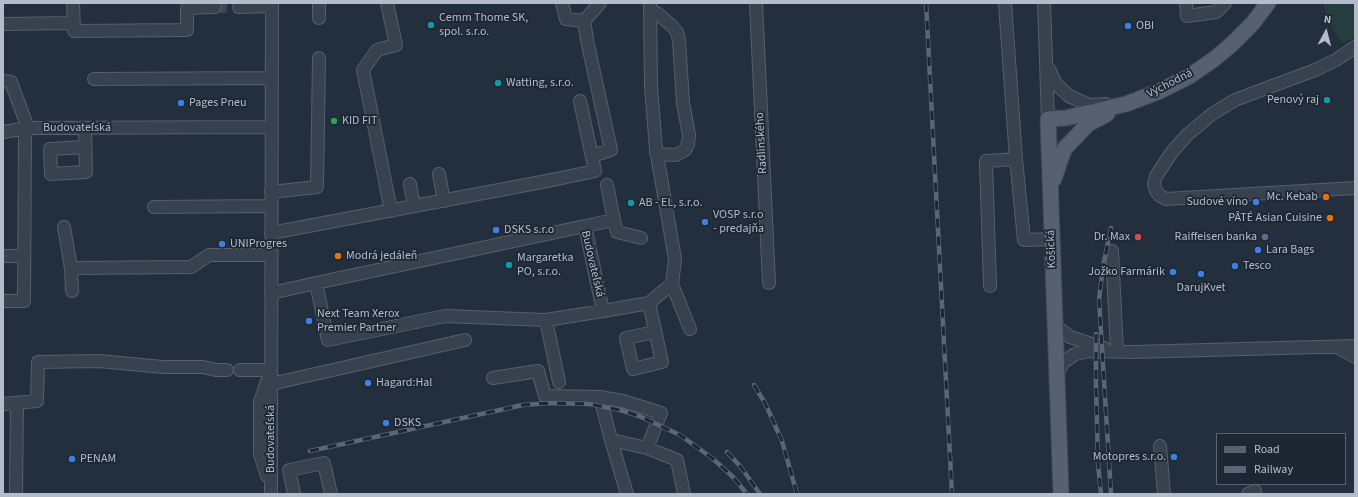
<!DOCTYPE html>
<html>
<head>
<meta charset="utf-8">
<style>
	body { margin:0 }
	#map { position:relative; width:1358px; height:497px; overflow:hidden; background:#242f3e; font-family:"Source Sans 3",sans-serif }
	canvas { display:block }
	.frame { position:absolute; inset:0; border:4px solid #b4bcc9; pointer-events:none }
	.legend { position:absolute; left:1216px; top:433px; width:130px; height:52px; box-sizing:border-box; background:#1d2633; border:1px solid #59626f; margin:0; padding:5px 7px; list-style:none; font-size:12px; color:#b4bcc9 }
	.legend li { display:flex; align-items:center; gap:8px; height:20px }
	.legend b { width:20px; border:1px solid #59626f }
	.north { position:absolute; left:1306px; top:12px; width:40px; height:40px; -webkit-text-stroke:3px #1d2633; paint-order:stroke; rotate:7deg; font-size:11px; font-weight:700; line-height:16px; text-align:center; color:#b4bcc9 }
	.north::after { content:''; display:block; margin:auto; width:14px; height:18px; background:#b4bcc9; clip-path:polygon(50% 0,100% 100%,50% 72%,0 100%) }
</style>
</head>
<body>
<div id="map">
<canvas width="1358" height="497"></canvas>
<div class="frame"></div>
<ul class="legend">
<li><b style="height:5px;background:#56606e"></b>Road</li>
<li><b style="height:5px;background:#5a6575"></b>Railway</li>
</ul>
<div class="north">N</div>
</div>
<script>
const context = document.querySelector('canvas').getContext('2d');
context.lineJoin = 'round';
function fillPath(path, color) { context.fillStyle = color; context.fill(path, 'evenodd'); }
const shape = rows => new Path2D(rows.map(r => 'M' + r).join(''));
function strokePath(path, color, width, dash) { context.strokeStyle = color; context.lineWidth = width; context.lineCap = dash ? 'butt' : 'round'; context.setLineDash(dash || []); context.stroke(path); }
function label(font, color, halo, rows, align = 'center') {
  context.font = font + ' "Source Sans 3",sans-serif'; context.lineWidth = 3.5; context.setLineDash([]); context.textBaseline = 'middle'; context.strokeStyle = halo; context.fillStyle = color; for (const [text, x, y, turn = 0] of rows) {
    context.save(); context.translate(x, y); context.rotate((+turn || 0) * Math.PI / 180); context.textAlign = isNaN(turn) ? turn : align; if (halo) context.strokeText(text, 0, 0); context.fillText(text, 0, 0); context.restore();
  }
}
fillPath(shape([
	[1324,3,1355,3,1355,34,1351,41,1349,39,1344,43,1339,39,1327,20]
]), '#263c3f');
strokePath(shape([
	[215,7,239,7]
]), '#3a4453', 12, [12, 6]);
const minor = shape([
	[73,3,74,31,187,30,187,8,215,7],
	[387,3,396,45,377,50,363,70,391,211],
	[562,3,566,19,584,21],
	[756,3,769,283],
	[1005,3,1016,159,1024,240,1052,239],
	[1044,3,1048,119],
	[1186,3,1187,16,1216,12,1225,3],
	[239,7,272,6],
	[650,10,658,14,671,25,677,32,679,40,683,103,689,135,688,144,685,150,676,155,656,154],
	[319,18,319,3],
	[3,24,74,23],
	[1355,47,1336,60,1315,70,1235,100,1212,114,1187,135,1172,152,1156,176,1154,184,1156,191,1160,196,1166,199,1355,188],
	[1049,69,1056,84,1069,96,1089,105,1106,104],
	[94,79,272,78],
	[3,81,11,82,28,128,3,132],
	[85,128,86,172,51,174,50,149,85,147],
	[592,156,611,150,588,45,584,21,600,3],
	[439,174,444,201],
	[410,184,414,206],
	[271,192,317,187,319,58],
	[154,207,271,206],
	[614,220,617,232,641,238],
	[585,226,614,220,607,185],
	[64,227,71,268],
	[271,233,547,181,595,171,580,101],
	[1112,251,1117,351],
	[3,256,24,256],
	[672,284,690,329],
	[990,286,986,161,1016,159],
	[72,291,71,268,191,267,209,255,271,255],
	[271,293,316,283,585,226,603,311,546,320,445,316,328,340,316,283],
	[3,301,24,301,25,136,28,128,271,127],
	[649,303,662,362,633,369,626,338,655,332],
	[603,311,649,303,672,284,675,259,656,149,651,87,650,3],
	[546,320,559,382],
	[1055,325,1070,337,1104,348],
	[1337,347,1355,357],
	[240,370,271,370,260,402,260,454,267,476],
	[1057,373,1064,362,1075,354,1090,351,1133,352,1355,346],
	[493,378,538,371,545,396,600,397,623,401,661,413,647,448],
	[271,384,465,340],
	[600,397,611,440],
	[3,404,37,401,38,362,99,361,163,367,203,367,216,370,227,370],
	[1160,446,1164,494],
	[16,494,17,403],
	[271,494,272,3],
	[294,494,289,470,324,463,331,494],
	[627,494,611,440,647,448,677,460,684,494],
	[1248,494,1255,491]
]);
const major = shape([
	[1054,179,1061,158,1065,148,1071,142,1088,124,1107,114],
	[1061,494,1048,119,1066,118,1126,104,1160,91,1188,77,1213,60,1232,44,1253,23,1268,3]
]);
strokePath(minor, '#565f6c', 14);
strokePath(major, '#414a57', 17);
strokePath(minor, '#38414e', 12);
strokePath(major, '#56606e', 15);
const rail = shape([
	[926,3,952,494],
	[1111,228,1103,267,1099,299,1111,494],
	[1096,334,1096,385,1098,463,1101,494],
	[754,385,765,403,782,441,797,494],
	[310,451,523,405,550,403,589,404,620,410,639,416,680,435,712,458,733,477,747,494],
	[727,452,740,466,760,494]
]);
strokePath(rail, '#5a6575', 4.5);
strokePath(rail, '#1d2633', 3, [9]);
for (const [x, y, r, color] of [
	[431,25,4,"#0f9aa8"],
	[1128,26,4,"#3f7fe0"],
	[498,83,4,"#0f9aa8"],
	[1327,100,4,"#0f9aa8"],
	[181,103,4,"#3f7fe0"],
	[334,121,4,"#2e9e5b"],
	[1326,197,4,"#e8710a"],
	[1256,202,4,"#3f7fe0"],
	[631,203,4,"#0f9aa8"],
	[1330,218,4,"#e8710a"],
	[705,222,4,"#3f7fe0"],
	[496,230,4,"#3f7fe0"],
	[1138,237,4,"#e0444e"],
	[1265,237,4,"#5c6f8a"],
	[222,244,4,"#3f7fe0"],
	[1258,250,4,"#3f7fe0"],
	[338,256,4,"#e8710a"],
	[509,265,4,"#0f9aa8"],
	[1235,266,4,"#3f7fe0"],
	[1173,272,4,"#3f7fe0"],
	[1201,274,4,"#3f7fe0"],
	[309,321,4,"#3f7fe0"],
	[368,383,4,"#3f7fe0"],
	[386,423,4,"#3f7fe0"],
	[1174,457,4,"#3f7fe0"],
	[72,459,4,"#3f7fe0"]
]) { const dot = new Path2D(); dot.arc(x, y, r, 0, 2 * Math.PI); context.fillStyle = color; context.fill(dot); strokePath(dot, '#1d2633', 1.5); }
label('12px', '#b4bcc9', '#1d2633', [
	["Cemm Thome SK,",439,18],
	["spol. s.r.o.",439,32],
	["OBI",1136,26],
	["Watting, s.r.o.",506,83],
	["Penový raj",1319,100,"right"],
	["Pages Pneu",189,103],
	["KID FIT",342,121],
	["Mc. Kebab",1318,197,"right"],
	["Sudové víno",1248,202,"right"],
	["AB - EL, s.r.o.",639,203],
	["VOSP s.r.o",713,215],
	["- predajňa",713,229],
	["PÂTÉ Asian Cuisine",1322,218,"right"],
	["DSKS s.r.o",504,230],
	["Dr. Max",1130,237,"right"],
	["Raiffeisen banka",1257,237,"right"],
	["UNIProgres",230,244],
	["Lara Bags",1266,250],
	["Modrá jedáleň",346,256],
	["Margaretka",517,258],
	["PO, s.r.o.",517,272],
	["Tesco",1243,266],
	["Jožko Farmárik",1165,272,"right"],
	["DarujKvet",1201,288,"center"],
	["Next Team Xerox",317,314],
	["Premier Partner",317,328],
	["Hagard:Hal",376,383],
	["DSKS",394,423],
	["Motopres s.r.o.",1166,457,"right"],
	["PENAM",80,459]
], 'left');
label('12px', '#b4bcc9', '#1d2633', [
	["Východná",1170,84,-27],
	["Budovateľská",77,128],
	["Radlinského",762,143,-93],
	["Košická",1052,249,-92],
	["Budovateľská",592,264,77],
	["Budovateľská",271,439,-90]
]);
</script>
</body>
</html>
